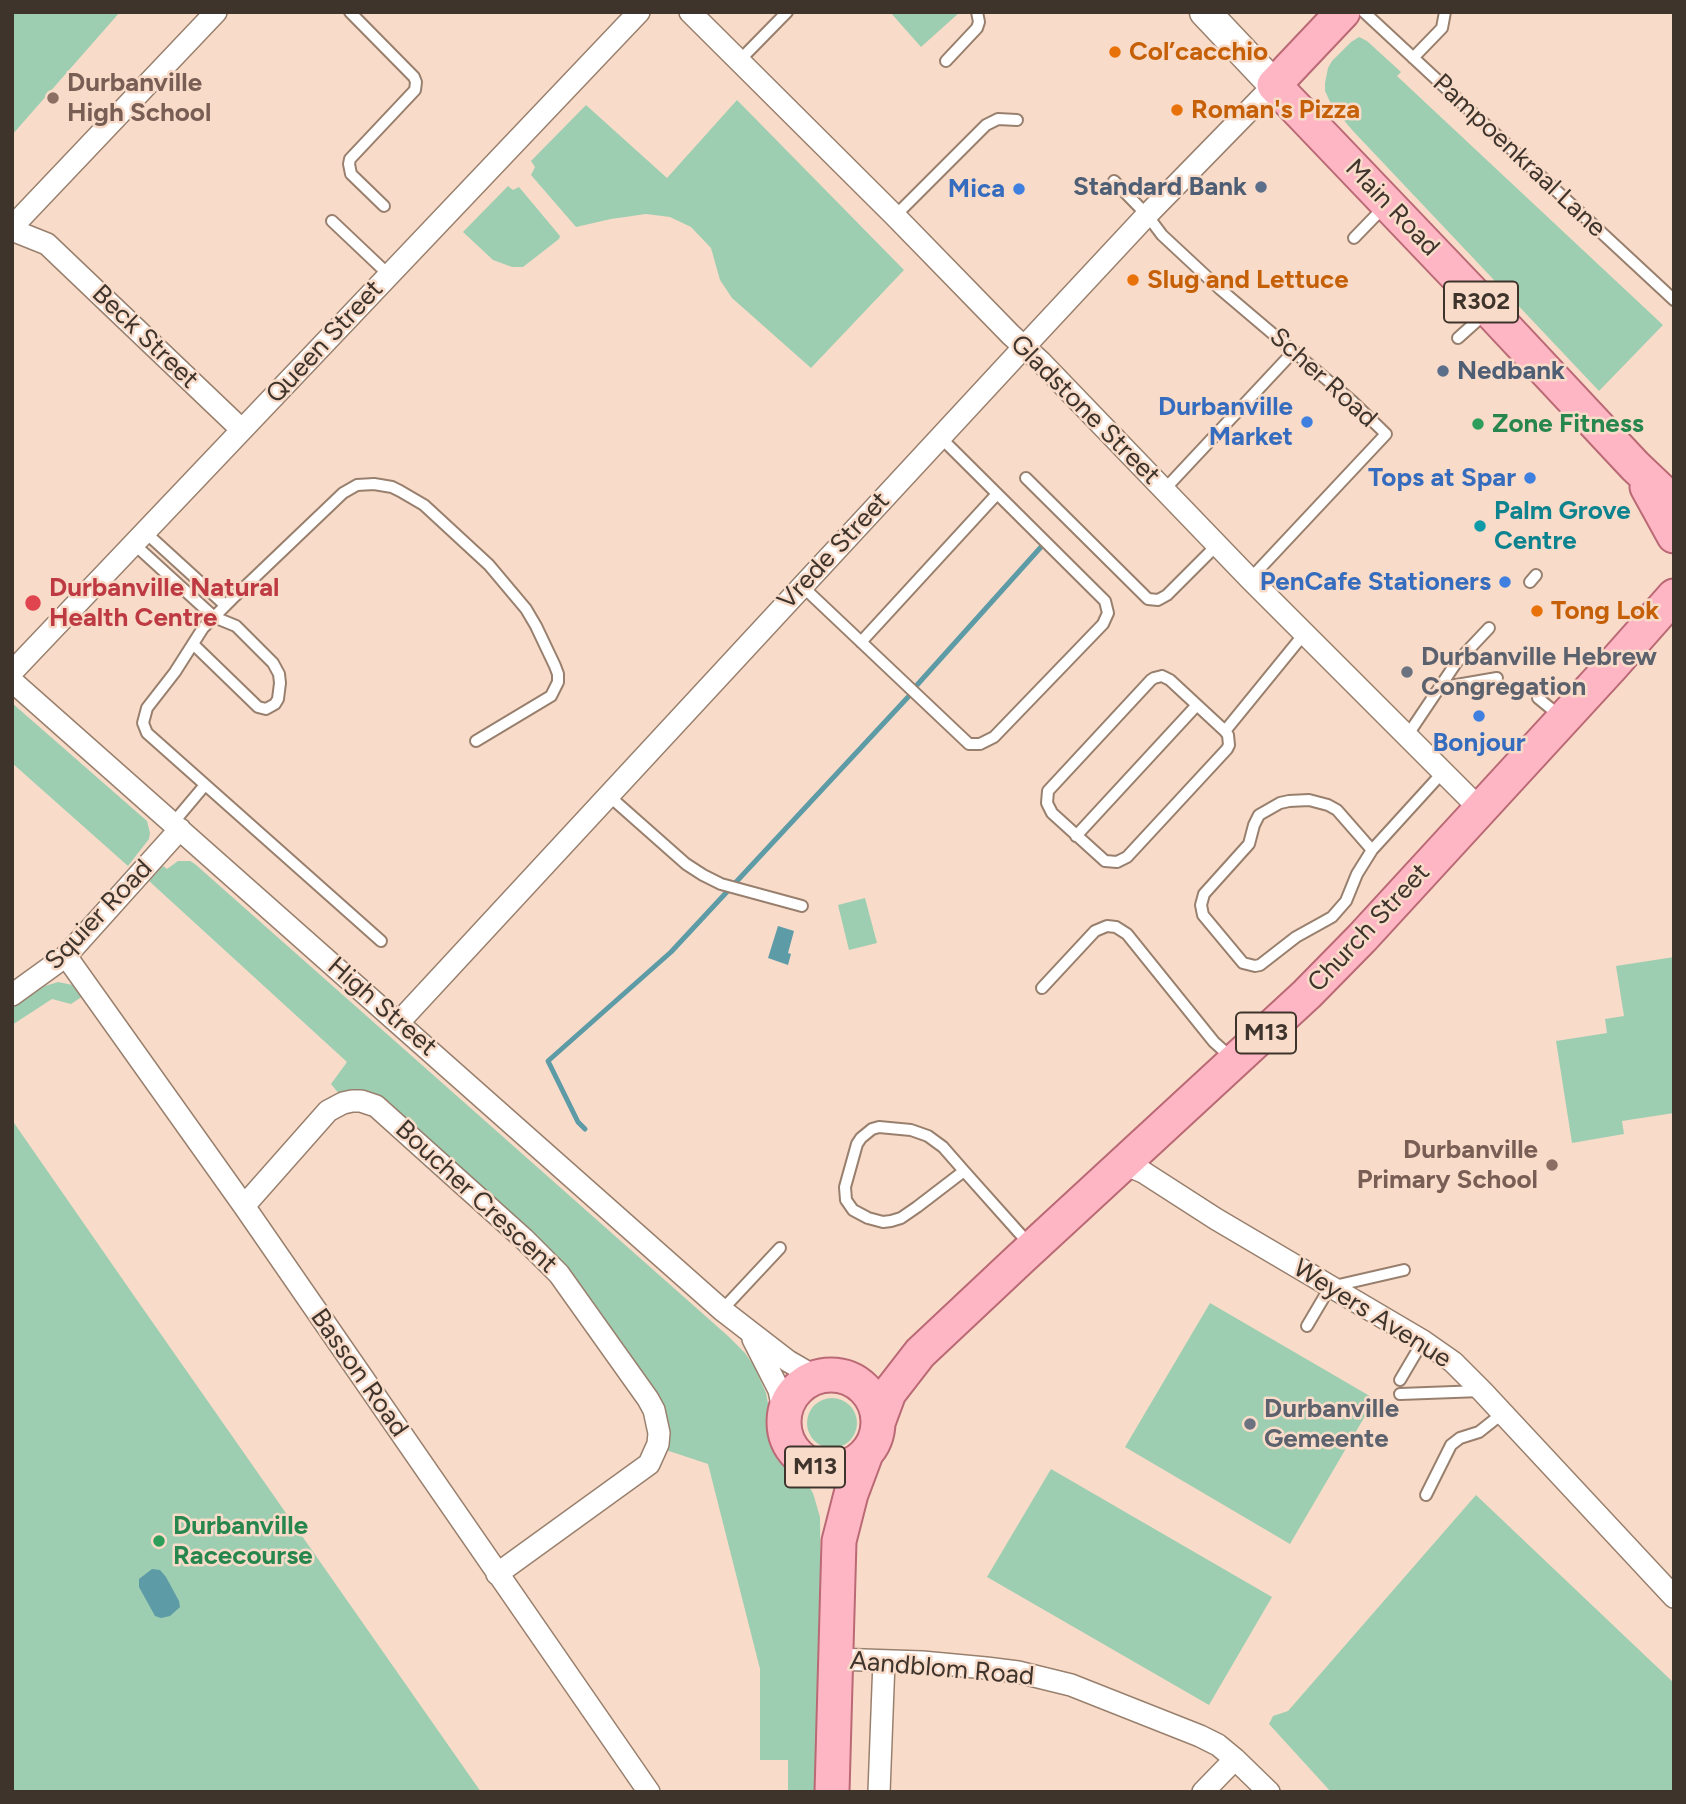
<!DOCTYPE html>
<html>
<head>
<meta charset="utf-8">
<style>
	body { margin:0 }
	#map { position:relative; width:1686px; height:1804px; overflow:hidden; background:#f8dcc9; font-family:Figtree,sans-serif }
	canvas { display:block }
	.frame { position:absolute; inset:0; border:14px solid #3f342c; pointer-events:none }
</style>
</head>
<body>
<div id="map">
<canvas width="1686" height="1804"></canvas>
<div class="frame"></div>
</div>
<script>
const context = document.querySelector('canvas').getContext('2d');
context.lineJoin = 'round';
function fillPath(path, color) { context.fillStyle = color; context.fill(path, 'evenodd'); }
const shape = rows => new Path2D(rows.map(r => 'M' + r).join(''));
function strokePath(path, color, width, dash) { context.strokeStyle = color; context.lineWidth = width; context.lineCap = dash ? 'butt' : 'round'; context.setLineDash(dash || []); context.stroke(path); }
function label(font, color, halo, rows, align = 'center') {
  context.font = font + ' Figtree,sans-serif'; context.lineWidth = 5; context.setLineDash([]); context.textBaseline = 'middle'; context.strokeStyle = halo; context.fillStyle = color; for (const [text, x, y, turn = 0] of rows) {
    context.save(); context.translate(x, y); context.rotate((+turn || 0) * Math.PI / 180); context.textAlign = isNaN(turn) ? turn : align; if (halo) context.strokeText(text, 0, 0); context.fillText(text, 0, 0); context.restore();
  }
}
fillPath(shape([
	[12,12,120,12,12,135],
	[890,12,960,12,921,47],
	[1359,37,1367,41,1401,72,1397,76,1663,325,1599,391,1353,131,1332,106,1325,91,1325,83,1328,68,1332,61,1351,42],
	[737,100,904,270,811,368,732,298,720,280,711,248,691,227,670,217,646,214,611,219,576,227,531,175,535,167,531,161,586,105,667,178],
	[508,186,513,190,519,187,560,236,559,239,523,267,512,267,493,260,463,232],
	[12,703,147,821,150,833,149,839,128,866,12,763],
	[178,861,190,861,195,864,728,1336,745,1353,754,1366,766,1393,774,1434,779,1445,791,1465,805,1480,813,1493,820,1517,821,1628,815,1792,788,1792,788,1760,760,1760,760,1669,708,1464,666,1450,577,1283,386,1103,340,1095,331,1084,347,1062,149,881,163,866,167,869],
	[865,898,877,943,849,950,838,905],
	[1674,957,1674,1113,1622,1121,1624,1134,1572,1143,1556,1041,1607,1033,1605,1019,1624,1016,1616,966],
	[58,982,73,985,83,996,71,1004,52,999,12,1025,12,1008,45,986],
	[12,1120,130,1290,481,1792,12,1792],
	[1210,1303,1375,1399,1290,1544,1125,1447],
	'807 1423a25 25 0 1 1 50 0a25 25 0 1 1-50 0Z',
	[1051,1469,1272,1597,1209,1705,987,1577],
	[1476,1495,1674,1683,1674,1792,1331,1792,1269,1724,1273,1716,1288,1711]
]), '#9eceb1');
fillPath(shape([
	[778,926,794,931,788,953,791,954,788,965,768,958],
	[152,1569,160,1570,166,1577,179,1601,180,1607,170,1616,161,1618,155,1616,139,1587,139,1579]
]), '#5d9ba6');
strokePath(shape([
	[917,685,1041,547],
	[585,1129,578,1122,548,1061,671,952,909,696]
]), '#5d9ba6', 5);
const service = shape([
	[350,12,414,77,416,82,415,90,350,159,349,164,351,174,384,206],
	[1364,12,1674,300],
	[1413,58,1442,28,1445,12],
	[739,61,787,12],
	[946,61,977,28,979,22,977,12],
	[1114,181,1147,215,1162,235,1220,289,1352,401,1386,434,1250,579],
	[895,216,986,125,998,119,1017,120],
	[332,221,389,275],
	[1354,238,1384,207],
	[1458,338,1487,312],
	[1026,478,1148,599,1158,600,1167,595,1217,545],
	[1164,490,1294,351],
	[145,532,225,605],
	[134,544,214,617,236,626,273,663,279,674,280,683,278,699,275,704,266,709,258,707,193,644],
	[1530,582,1536,575],
	[802,586,969,744,980,744,994,737,1103,624,1108,613,1105,601,940,437],
	[861,642,997,494],
	[1162,676,1170,680,1225,731,1228,735,1229,745,1227,749,1127,857,1117,862,1105,861,1052,813,1047,803,1048,791,1151,680,1154,678,1162,676],
	[1439,688,1497,678],
	[1538,698,1560,716],
	[1225,731,1304,634],
	[1407,736,1456,663,1489,628],
	[608,795,686,864,703,875,721,884,802,906],
	[173,823,205,785],
	[1076,836,1197,705],
	[1372,850,1337,810,1328,805,1309,800,1289,801,1280,803,1259,815,1254,825,1249,844,1204,894,1201,905,1203,915,1243,963,1255,966,1260,965,1296,937,1332,917,1346,901,1357,874,1372,850,1443,772],
	[381,941,147,733,143,723,147,708,175,672,203,628,232,599,343,493,357,485,374,484,392,487,400,491,424,505,489,565,526,609,536,626,555,666,558,674,558,682,551,696,476,741],
	[1042,988,1095,931,1107,926,1116,927,1127,934,1214,1042,1233,1059],
	[964,1171,917,1207,901,1218,891,1221,883,1222,868,1218,853,1210,846,1200,845,1187,857,1144,861,1138,872,1129,879,1127,911,1130,928,1136,943,1147,964,1171,1030,1245],
	[722,1310,780,1248],
	[1307,1326,1330,1287,1404,1270],
	[1400,1380,1423,1341],
	[1400,1394,1481,1391],
	[1426,1495,1451,1445,1460,1438,1479,1432,1503,1413]
]);
const minor = shape([
	[690,12,895,216,1011,335,1041,362,1250,579,1480,809],
	[12,227,216,12],
	[12,230,47,244,242,430],
	[12,672,639,12],
	[12,681,722,1310,788,1361,807,1372,823,1376],
	[66,956,244,1206,649,1792],
	[12,995,66,956,180,829],
	[399,1022,1024,347,1147,215,1274,85],
	[1124,1164,1143,1172,1216,1219,1423,1341,1453,1362,1482,1391,1674,1597],
	[244,1206,328,1111,343,1103,352,1101,361,1101,376,1106,524,1239,559,1274,648,1399,654,1410,659,1433,658,1444,649,1464,497,1574],
	[753,1339,779,1390,784,1414],
	[835,1659,922,1662,986,1668,1018,1672,1071,1685,1200,1736,1218,1745,1235,1759,1269,1792],
	[879,1792,884,1661],
	[1203,1792,1235,1759]
]);
const secondary = shape([
	[1205,12,1274,85]
]);
const primary = shape([
	[1343,12,1274,85,1489,310,1635,466,1674,503],
	[1647,487,1674,536],
	'784 1422a47 47 0 1 1 94 0a47 47 0 1 1-94 0Z',
	[879,1420,889,1393,920,1353,1020,1259,1307,994,1362,938,1612,666,1674,596],
	[832,1792,839,1541,851,1494,866,1454]
]);
strokePath(service, '#99806e', 14);
strokePath(minor, '#99806e', 24);
strokePath(secondary, '#99806e', 33);
strokePath(primary, '#ba6975', 37);
strokePath(service, '#fff', 10);
strokePath(minor, '#fff', 21);
strokePath(secondary, '#fff', 30);
strokePath(primary, '#feb6c4', 33);
for (const [x, y, r, color] of [
	[1115,52,7,"#e8710a"],
	[53,98,7,"#8d6e63"],
	[1177,110,7,"#e8710a"],
	[1261,187,7,"#5c6f8a"],
	[1019,189,7,"#3f7fe0"],
	[1133,280,7,"#e8710a"],
	[1443,371,7,"#5c6f8a"],
	[1307,422,7,"#3f7fe0"],
	[1478,424,7,"#2e9e5b"],
	[1530,478,7,"#3f7fe0"],
	[1480,526,7,"#0f9aa8"],
	[1505,582,7,"#3f7fe0"],
	[33,603,9,"#e0444e"],
	[1537,611,7,"#e8710a"],
	[1407,672,7,"#6b7280"],
	[1479,716,7,"#3f7fe0"],
	[1552,1165,7,"#8d6e63"],
	[1250,1424,7,"#6b7280"],
	[159,1541,7,"#2e9e5b"]
]) { const dot = new Path2D(); dot.arc(x, y, r, 0, 2 * Math.PI); context.fillStyle = color; context.fill(dot); strokePath(dot, '#f8dcc9', 2.5); }
for (const [x, y, w] of [
	[1481,302,74],
	[1266,1033,60],
	[815,1467,60]
]) { const box = new Path2D(); box.roundRect(x - w / 2, y - 20.5, w, 41, 5); context.fillStyle = '#f8dcc9'; context.fill(box); strokePath(box, '#3f342c', 2); }
label('bold 24px', '#3f342c', null, [
	["R302",1481,302],
	["M13",1266,1033],
	["M13",815,1467]
]);
label('bold 26px', '#c56008', '#f8dcc9', [
	["Col’cacchio",1129,52],
	["Roman's Pizza",1191,110],
	["Slug and Lettuce",1147,280],
	["Tong Lok",1551,611]
], 'left');
label('bold 26px', '#785e54', '#f8dcc9', [
	["Durbanville",67,83],
	["High School",67,113],
	["Durbanville",1538,1150,"right"],
	["Primary School",1538,1180,"right"]
], 'left');
label('26px', '#3f342c', '#f8dcc9', [
	["Pampoenkraal Lane",1519,156,43],
	["Main Road",1392,208,46],
	["Beck Street",145,337,44],
	["Queen Street",325,342,-47],
	["Scher Road",1323,378,42],
	["Gladstone Street",1085,410,45],
	["Vrede Street",834,551,-47],
	["Squier Road",99,915,-46],
	["Church Street",1369,928,-47],
	["High Street",382,1007,41],
	["Boucher Crescent",476,1197,43],
	["Weyers Avenue",1372,1314,32],
	["Basson Road",359,1373,55],
	["Aandblom Road",942,1669,5]
]);
label('bold 26px', '#4e5e75', '#f8dcc9', [
	["Standard Bank",1247,187],
	["Nedbank",1457,371,"left"]
], 'right');
label('bold 26px', '#366cbe', '#f8dcc9', [
	["Mica",1005,189],
	["Durbanville",1293,407],
	["Market",1293,437],
	["Tops at Spar",1516,478],
	["PenCafe Stationers",1491,582],
	["Bonjour",1479,743,"center"]
], 'right');
label('bold 26px', '#27864d', '#f8dcc9', [
	["Zone Fitness",1492,424],
	["Durbanville",173,1526],
	["Racecourse",173,1556]
], 'left');
label('bold 26px', '#0d838f', '#f8dcc9', [
	["Palm Grove",1494,511],
	["Centre",1494,541]
], 'left');
label('bold 26px', '#be3a42', '#f8dcc9', [
	["Durbanville Natural",49,588],
	["Health Centre",49,618]
], 'left');
label('bold 26px', '#5b616d', '#f8dcc9', [
	["Durbanville Hebrew",1421,657],
	["Congregation",1421,687],
	["Durbanville",1264,1409],
	["Gemeente",1264,1439]
], 'left');
</script>
</body>
</html>
